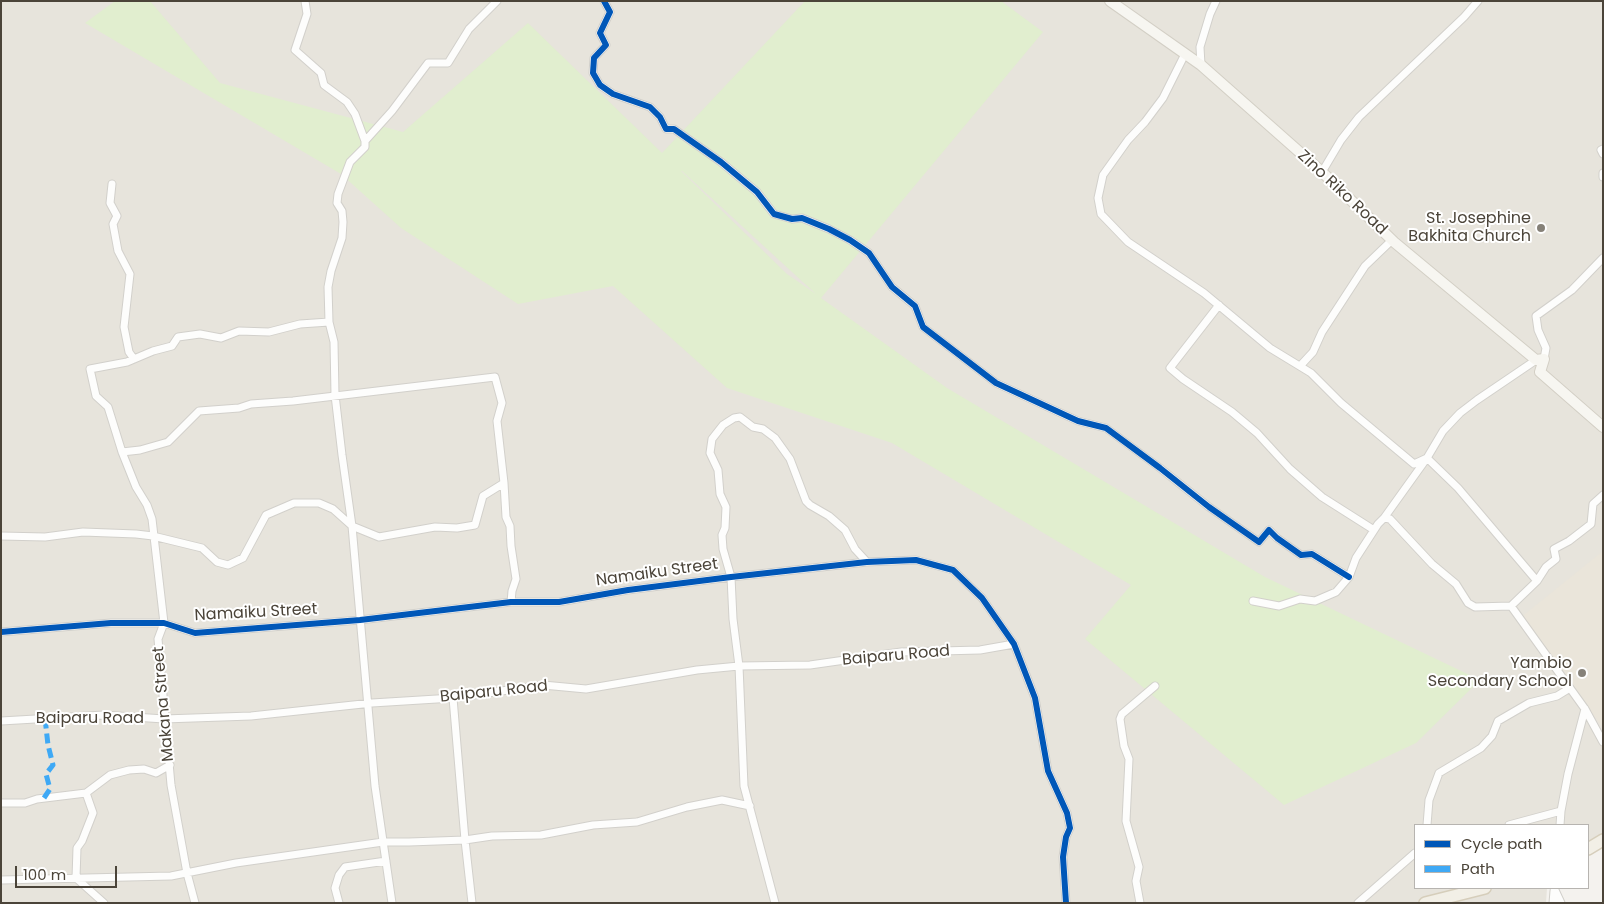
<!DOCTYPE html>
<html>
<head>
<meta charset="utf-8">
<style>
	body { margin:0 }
	#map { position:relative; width:1604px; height:904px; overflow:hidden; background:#f4f2ee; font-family:Poppins,sans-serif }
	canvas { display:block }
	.frame { position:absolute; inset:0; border:2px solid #4b4439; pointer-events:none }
	.legend { position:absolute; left:1414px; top:824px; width:175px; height:65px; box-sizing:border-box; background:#fff; border:1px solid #b7b4b0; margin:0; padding:6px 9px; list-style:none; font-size:15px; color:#4b4439 }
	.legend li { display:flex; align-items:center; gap:10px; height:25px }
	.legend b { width:25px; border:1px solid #b7b4b0 }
	.scale { position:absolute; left:15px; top:866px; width:102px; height:22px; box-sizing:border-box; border:2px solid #4b4439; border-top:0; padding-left:6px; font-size:15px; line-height:18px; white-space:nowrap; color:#4b4439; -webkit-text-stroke:4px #fff; paint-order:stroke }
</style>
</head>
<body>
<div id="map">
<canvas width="1604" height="904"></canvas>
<div class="frame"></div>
<ul class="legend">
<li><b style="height:6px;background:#0057b8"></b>Cycle path</li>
<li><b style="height:6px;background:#3fa9f5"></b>Path</li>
</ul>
<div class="scale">100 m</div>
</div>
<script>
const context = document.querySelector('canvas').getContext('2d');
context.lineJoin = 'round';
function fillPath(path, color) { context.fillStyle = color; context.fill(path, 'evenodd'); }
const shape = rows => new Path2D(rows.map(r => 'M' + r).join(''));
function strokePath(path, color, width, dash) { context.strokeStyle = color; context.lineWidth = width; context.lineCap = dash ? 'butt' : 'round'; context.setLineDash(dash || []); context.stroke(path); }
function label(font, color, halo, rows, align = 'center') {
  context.font = font + ' Poppins,sans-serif'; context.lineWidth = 4; context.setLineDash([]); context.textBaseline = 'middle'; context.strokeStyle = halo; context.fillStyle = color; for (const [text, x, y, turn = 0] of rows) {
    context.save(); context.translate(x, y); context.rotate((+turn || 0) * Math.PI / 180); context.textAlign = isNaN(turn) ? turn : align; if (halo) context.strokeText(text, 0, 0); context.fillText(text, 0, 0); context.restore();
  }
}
fillPath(shape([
	[1,1,1603,1,1603,833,1588,843,1588,825,1415,825,1415,888,1547,888,1546,903,1,903]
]), '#e7e4dc');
fillPath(shape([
	[1603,551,1603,728,1520,618]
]), '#eae5da');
fillPath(shape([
	[115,1,150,1,220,83,403,132,528,23,662,153,805,1,1001,1,1043,32,821,298,947,388,1265,577,1480,680,1416,743,1284,805,1085,639,1131,585,892,443,727,388,613,286,518,304,401,228,341,174,85,23],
	[681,171,682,171,816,294,787,274]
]), '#e1eecf');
const street = shape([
	[305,1,307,14,295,50,321,73,324,85,347,102,355,114,365,141],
	[604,1,610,12,600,33,606,45,594,58,593,73,600,85,613,94,650,107,660,117,666,129,674,129,721,162,757,192,774,214,792,219,802,218,829,229,850,240,869,253,892,287,915,306,923,327,996,383,1078,421,1106,428,1160,468,1209,507,1259,542,1269,530,1277,538,1301,555,1312,554,1349,577],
	[1185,54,1163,98,1145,122,1128,140,1103,175,1098,198,1101,214,1128,242,1204,293,1270,348,1311,373,1341,403,1414,464,1427,458],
	[1201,65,1200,47,1210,14,1216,1],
	[1603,149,1601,150,1603,154],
	[1322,172,1341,140,1359,117,1464,17,1478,1],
	[1603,173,1603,177],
	[112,184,110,203,117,216,113,224,118,251,130,274,124,327,129,352,134,359],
	[1219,305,1170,368,1183,379,1232,412,1257,433,1290,469,1322,497,1374,530],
	[1544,359,1546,348,1538,330,1536,316,1572,290,1603,258],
	[1536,360,1477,400,1460,413,1443,431,1427,458,1458,488,1537,581],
	[1300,366,1313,352,1322,332,1365,266,1392,240],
	[504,483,506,517,510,526,511,546,516,579,512,591,511,602],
	[1384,518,1427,458],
	[1,536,45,537,83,532,136,534,153,536,202,548,217,562,228,565,243,558,266,515,294,503,319,503,333,509,352,526,379,537,435,527,457,528,475,525,483,496,504,483,497,421,502,403,495,377,293,401,251,404,239,408,199,411,168,442,140,450,122,452],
	[1253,601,1279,606,1300,599,1315,601,1336,592,1349,577,1356,558,1378,524,1384,518,1390,519,1432,564,1456,584,1468,603,1475,607,1511,606,1585,709,1603,742],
	[1511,606,1537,581,1546,567,1556,559,1554,549,1569,541,1591,524,1593,504,1603,495],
	[1,632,111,623,164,623,195,633,360,620,511,602,559,602,628,590,731,577,867,562,916,560,953,570,982,598,1014,644,1035,698,1048,771,1067,813,1070,828,1066,837,1063,857,1066,903],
	[453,698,465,840,472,903],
	[1,721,104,715,164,719,251,716,372,703,453,698,543,685,586,689,697,670,739,666,810,665,901,652,980,650,1014,644],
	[86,793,93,813,82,841,77,848,76,878,104,903],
	[1,803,25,803,37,799,86,793,110,775,129,770,144,769,156,773,170,765],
	[1561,811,1568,774,1585,709],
	[1427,825,1429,800,1439,773,1481,748,1492,736,1498,721,1529,703,1557,696,1570,688],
	[1509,825,1561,811,1560,825],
	[1,880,171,876,236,863,383,842,409,842,465,840,492,836,541,835,593,825,637,822,687,807,722,800,750,806],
	[1554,888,1561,903],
	[195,903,187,873,171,785,158,639,164,623,152,519,147,505,136,487,122,452,108,407,96,396,90,369,127,362,153,351,172,346,178,337,200,334,221,338,239,331,269,332,300,324,329,322],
	[339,903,335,888,339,875,345,867,386,861],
	[392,903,375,786,352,526,342,455,335,395,334,342,329,322,328,287,331,271,342,238,343,222,342,211,337,203,338,194,350,162,365,147,365,141,392,111,428,63,448,63,469,29,497,1],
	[775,903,744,786,739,666,733,619,731,577,723,549,722,535,725,528,726,507,720,494,718,470,710,453,712,439,723,425,734,418,740,417,753,427,763,429,775,438,790,459,806,501,810,505,829,516,845,530,855,549,867,562],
	[1140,903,1136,881,1139,867,1126,821,1129,759,1124,746,1120,719,1122,714,1155,686],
	[1358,903,1415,853],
	[1553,903,1554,891]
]);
const secondary = shape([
	[1110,1,1201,65,1322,172,1394,242,1536,360,1544,359,1540,372,1603,427]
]);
const primary = shape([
	[1588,849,1603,840],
	[1425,903,1485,888]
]);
strokePath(street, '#d2d0cb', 9);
strokePath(secondary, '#d3cfc5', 12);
strokePath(primary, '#d6cebb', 14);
strokePath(street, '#fdfdfc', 7);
strokePath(secondary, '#f7f6f1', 10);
strokePath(primary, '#f2efe6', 11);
strokePath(shape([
	[44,798,50,789,46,774,53,765,48,745,45,718]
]), '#3fa9f5', 5, [10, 5]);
strokePath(shape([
	[604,1,610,12,600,33,606,45,594,58,593,73,600,85,613,94,650,107,660,117,666,129,674,129,721,162,757,192,774,214,792,219,802,218,829,229,850,240,869,253,892,287,915,306,923,327,996,383,1078,421,1106,428,1160,468,1209,507,1259,542,1269,530,1277,538,1301,555,1312,554,1349,577],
	[1,632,111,623,164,623,195,633,360,620,511,602,559,602,628,590,731,577,867,562,916,560,953,570,982,598,1014,644,1035,698,1048,771,1067,813,1070,828,1066,837,1063,857,1066,903]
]), '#0057b8', 6);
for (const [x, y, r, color] of [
	[1541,228,5,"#868178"],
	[1582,673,5,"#868178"]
]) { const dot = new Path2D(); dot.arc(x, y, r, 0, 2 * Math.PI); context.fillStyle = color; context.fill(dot); strokePath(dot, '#fff', 2); }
label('16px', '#4b4439', '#fff', [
	["Zino Riko Road",1342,193,43],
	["Namaiku Street",657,573,-8],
	["Namaiku Street",256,613,-3],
	["Baiparu Road",896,656,-5],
	["Baiparu Road",494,692,-6],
	["Makana Street",164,704,-95],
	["Baiparu Road",90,719]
]);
label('16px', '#4b4439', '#fff', [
	["St. Josephine",1531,219],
	["Bakhita Church",1531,237],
	["Yambio",1572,664],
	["Secondary School",1572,682]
], 'right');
</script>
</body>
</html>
